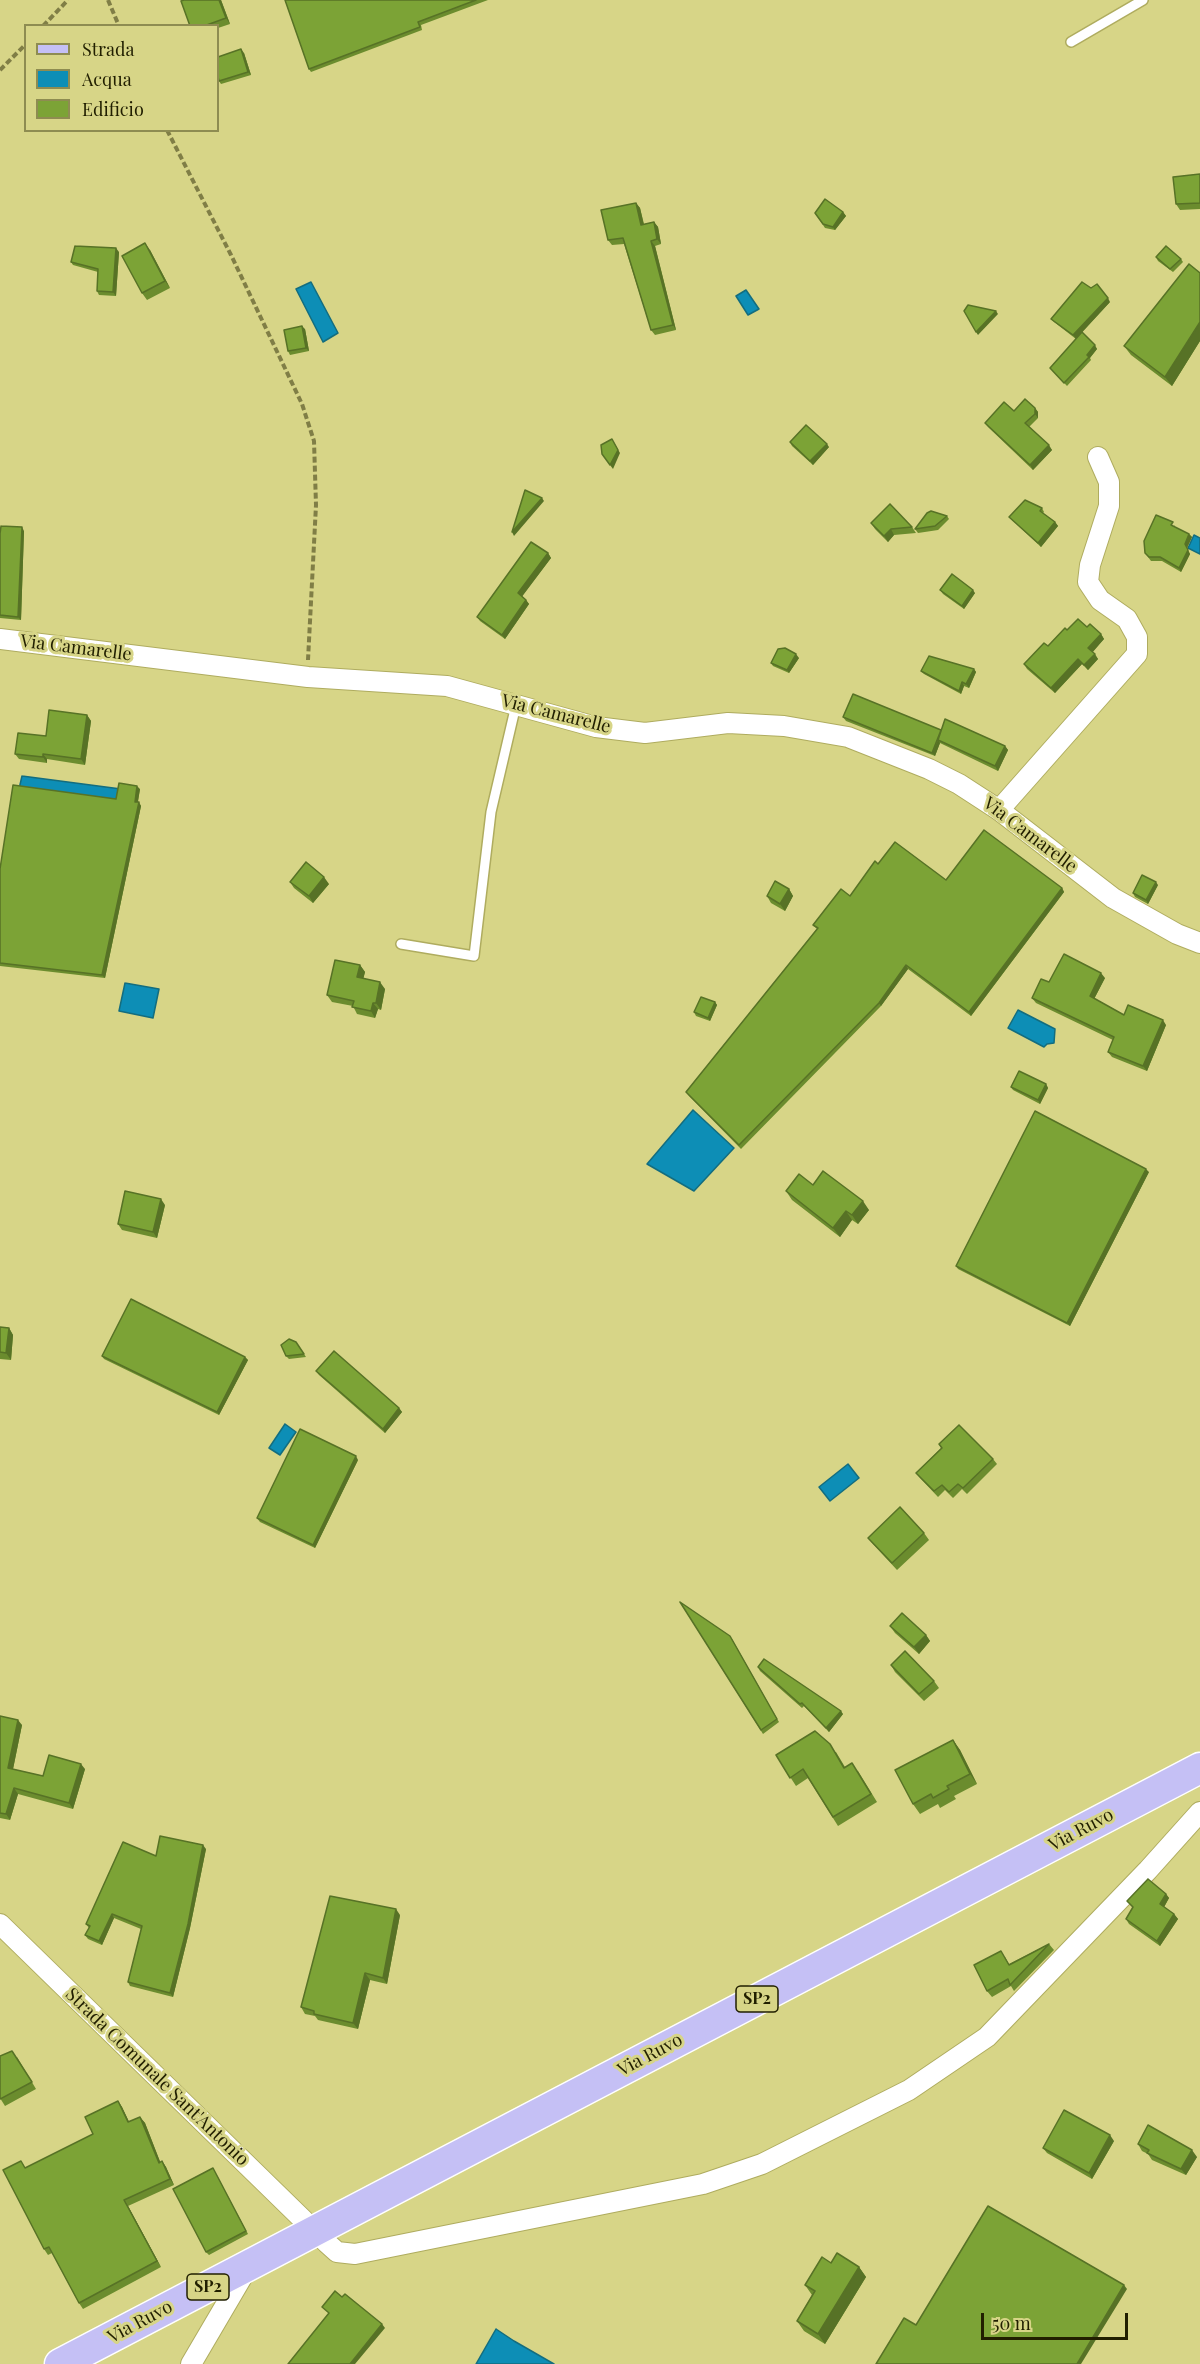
<!DOCTYPE html>
<html>
<head>
<meta charset="utf-8">
<style>
	body { margin:0 }
	#map { position:relative; width:1200px; height:2364px; overflow:hidden; background:#d7d587; font-family:"Playfair Display",serif }
	canvas { display:block }
	.legend { position:absolute; left:24px; top:24px; width:195px; height:108px; box-sizing:border-box; background:#d7d587; border:2px solid #8e8c51; margin:0; padding:8px 10px; list-style:none; font-size:18px; color:#211f00 }
	.legend li { display:flex; align-items:center; gap:12px; height:30px }
	.legend b { width:30px; border:2px solid #8e8c51 }
	.scale { position:absolute; left:981px; top:2313px; width:147px; height:27px; box-sizing:border-box; border:3px solid #211f00; border-top:0; padding-left:8px; font-size:18px; line-height:21px; white-space:nowrap; color:#211f00; -webkit-text-stroke:4px #d7d587; paint-order:stroke }
</style>
</head>
<body>
<div id="map">
<canvas width="1200" height="2364"></canvas>
<ul class="legend">
<li><b style="height:8px;background:#c5c0f5"></b>Strada</li>
<li><b style="height:16px;background:#0d8eb6"></b>Acqua</li>
<li><b style="height:16px;background:#7ca336"></b>Edificio</li>
</ul>
<div class="scale">50 m</div>
</div>
<script>
const context = document.querySelector('canvas').getContext('2d');
context.lineJoin = 'round';
function fillPath(path, color) { context.fillStyle = color; context.fill(path, 'evenodd'); }
const shape = rows => new Path2D(rows.map(r => 'M' + r).join(''));
function strokePath(path, color, width, dash) { context.strokeStyle = color; context.lineWidth = width; context.lineCap = dash ? 'butt' : 'round'; context.setLineDash(dash || []); context.stroke(path); }
function label(font, color, halo, rows, align = 'center') {
  context.font = font + ' "Playfair Display",serif'; context.lineWidth = 6; context.setLineDash([]); context.textBaseline = 'middle'; context.strokeStyle = halo; context.fillStyle = color; for (const [text, x, y, turn = 0] of rows) {
    context.save(); context.translate(x, y); context.rotate((+turn || 0) * Math.PI / 180); context.textAlign = isNaN(turn) ? turn : align; if (halo) context.strokeText(text, 0, 0); context.fillText(text, 0, 0); context.restore();
  }
}
const water = shape([
	[311,282,338,333,323,342,296,289,311,282],
	[746,290,759,309,748,315,736,296,746,290],
	[1194,535,1200,538,1200,554,1188,548,1194,535],
	[22,776,121,789,119,803,19,789,22,776],
	[125,983,159,989,153,1018,119,1011,125,983],
	[1018,1010,1055,1029,1054,1043,1047,1044,1044,1047,1008,1028,1018,1010],
	[693,1110,734,1148,694,1191,647,1164,693,1110],
	[285,1424,296,1432,280,1455,269,1448,285,1424],
	[848,1464,859,1478,830,1501,819,1487,848,1464],
	[496,2329,514,2341,554,2364,476,2364,496,2329]
]);
fillPath(water, '#0d8eb6');
strokePath(water, '#136d7f', 1.5);
const lane = shape([
	[1071,42,1143,0],
	[401,944,474,956,491,812,516,705]
]);
const street = shape([
	[0,639,308,677,447,686,596,727,645,733,728,723,784,726,848,737,929,769,959,784,999,810,1113,898,1177,934,1200,943],
	[999,810,1137,654,1137,637,1127,619,1100,600,1088,582,1090,565,1109,506,1109,482,1098,457],
	[0,1924,327,2243,337,2252,355,2254,703,2184,762,2164,909,2090,987,2037,1148,1870,1200,1812],
	[191,2364,248,2267]
]);
const primary = shape([
	[60,2364,1200,1768]
]);
strokePath(lane, '#afac5f', 12);
strokePath(street, '#afac5f', 22);
strokePath(primary, '#fff', 33);
strokePath(shape([
	[108,0,119,26],
	[43,26,68,0],
	[0,70,26,44],
	[167,130,231,255,302,404,314,441,316,505,308,660]
]), '#807e46', 4, [6, 3]);
strokePath(lane, '#fff', 9);
strokePath(street, '#fff', 20);
strokePath(primary, '#c5c0f5', 30);
fillPath(shape([
	[221,0,230,24,218,28,218,26,190,26],
	[285,0,488,0,421,25,422,30,311,72,309,69],
	[244,53,251,75,221,84,219,81],
	[1200,174,1200,209,1180,210,1176,204],
	[636,203,640,208,644,224,654,222,658,227,661,244,655,246,676,330,655,335,651,330,624,244,612,245,608,240],
	[843,212,846,216,835,230,825,228,815,213],
	[150,250,170,288,147,300,142,293],
	[119,252,116,296,99,295,97,291,98,272,73,265,71,262],
	[1156,257,1181,259,1183,262,1173,272,1158,261],
	[1200,273,1200,341,1172,386,1131,355,1124,346],
	[1110,302,1082,332,1097,349,1090,358,1091,360,1067,386,1050,368,1076,339,1054,322,1051,319],
	[305,329,309,351,290,355,288,351],
	[1035,408,1038,412,1038,418,1029,427,1052,450,1033,470,988,427,985,423,1014,411],
	[790,442,829,447,813,465,792,446],
	[1042,508,1044,512,1043,513,1055,522,1058,526,1041,547,1012,520,1009,517],
	[947,516,949,519,938,530,918,533,915,529],
	[871,523,912,527,916,533,894,535,888,542,875,529],
	[1175,525,1174,527,1189,534,1192,537,1187,548,1190,554,1181,572,1162,561,1151,561,1145,553],
	[24,531,21,620,0,618,0,534],
	[548,553,551,558,522,596,526,600,529,604,505,639,480,621,477,617],
	[940,590,975,593,964,609,943,594],
	[1087,627,1101,634,1104,639,1092,652,1098,659,1088,670,1082,664,1055,693,1027,669,1024,664,1048,646,1067,630],
	[799,658,789,673,773,666,771,663],
	[974,669,976,672,969,688,964,686,961,694,924,674,921,671],
	[87,715,91,721,85,765,47,759,47,763,19,759,15,754,46,736],
	[843,717,941,730,1005,746,1008,750,998,771,940,743,935,756,846,721],
	[140,789,138,802,141,806,105,978,0,966,0,869,116,799],
	[878,864,946,880,1062,888,1064,892,971,1016,908,969,881,1006,741,1149,689,1096,686,1092,817,929,813,925,850,896],
	[290,882,329,884,313,903,294,888],
	[1158,885,1148,904,1135,897,1133,893],
	[789,889,793,896,785,911,771,903,767,896],
	[360,965,365,972,363,979,385,989,381,1010,378,1009,375,1018,357,1014,353,1006,332,1002,327,995],
	[1105,978,1094,999,1124,1015,1166,1025,1147,1071,1112,1057,1108,1052,1113,1040,1036,1003,1032,998,1049,982],
	[715,1002,717,1005,710,1021,696,1016,694,1012],
	[1046,1084,1048,1088,1040,1104,1013,1090,1011,1087],
	[1149,1172,1070,1326,958,1269,956,1266],
	[813,1185,869,1210,858,1224,852,1220,840,1237,792,1200,786,1191],
	[165,1205,157,1238,122,1230,118,1224],
	[0,1327,9,1328,13,1335,11,1360,0,1359],
	[296,1342,306,1357,289,1359,286,1356],
	[102,1356,245,1357,248,1360,219,1415,104,1359],
	[316,1371,399,1408,402,1412,385,1433,319,1375],
	[939,1444,993,1459,997,1464,967,1494,962,1489,953,1498,945,1490,938,1497,920,1478,916,1473,941,1448],
	[358,1460,315,1548,260,1522,257,1518],
	[924,1533,929,1540,897,1570,873,1544,868,1538],
	[680,1602,732,1639,779,1722,763,1734],
	[890,1626,926,1635,930,1641,919,1654,895,1633],
	[891,1665,934,1681,939,1688,924,1701,895,1672],
	[758,1667,843,1714,829,1732,804,1706,802,1708,760,1671],
	[0,1716,22,1725,13,1769,43,1776,85,1769,73,1809,18,1794,10,1820,0,1818],
	[953,1740,960,1750,977,1784,954,1796,956,1799,940,1808,938,1804,920,1814,913,1804],
	[836,1752,845,1767,858,1771,877,1802,838,1826,808,1778,796,1786,776,1755],
	[206,1849,190,1928,173,1997,130,1986,128,1982,141,1929,114,1918,102,1945,88,1939,85,1935,89,1928,86,1924,156,1856],
	[1166,1894,1169,1898,1164,1907,1174,1914,1178,1919,1160,1946,1129,1924,1126,1919,1133,1908,1127,1901],
	[400,1915,387,1984,370,1980,358,2029,318,2020,315,2016,305,2014,301,2007],
	[1049,1944,1054,1950,1014,1991,1011,1986,992,1997,987,1991,1005,1957,1009,1964],
	[17,2057,36,2089,5,2106,0,2098],
	[118,2101,122,2107,129,2122,140,2117,145,2123,160,2162,162,2161,166,2167,174,2185,128,2206,161,2267,83,2309,79,2303,52,2253,48,2255,44,2249,26,2168,93,2134],
	[1114,2141,1092,2179,1047,2153,1043,2148],
	[1138,2144,1197,2157,1186,2175,1152,2160,1148,2154,1142,2151],
	[213,2168,248,2234,209,2255,206,2252],
	[859,2267,866,2277,825,2344,804,2331,797,2321,812,2295,805,2285]
]), '#6b8c2e');
fillPath(shape([
	[219,0,221,0,230,24,226,18],
	[241,49,244,53,251,75,248,72],
	[636,203,640,208,645,230,641,225],
	[843,212,846,216,835,230,833,227],
	[654,222,658,227,661,244,657,239],
	[651,241,655,246,676,330,673,325],
	[145,243,150,250,170,288,165,281],
	[116,248,119,252,116,296,113,292],
	[1108,298,1110,302,1076,339,1073,335],
	[996,311,998,314,978,335,976,332],
	[1200,322,1200,341,1172,386,1165,377],
	[302,326,305,329,309,351,306,348],
	[1095,345,1097,349,1089,359,1087,355],
	[1035,408,1038,412,1038,418,1035,414],
	[612,439,620,453,613,469,610,465],
	[827,444,829,447,813,465,810,461],
	[1049,445,1052,450,1033,470,1030,465],
	[542,498,544,501,514,536,512,532],
	[1055,522,1058,526,1041,547,1038,543],
	[22,527,24,531,21,620,18,617],
	[891,529,894,535,888,542,884,536],
	[1189,534,1192,537,1187,548,1190,554,1181,572,1179,568,1185,544],
	[548,553,551,558,521,598,518,593],
	[973,590,975,593,964,609,962,606],
	[526,600,529,604,505,639,502,635],
	[1101,634,1104,639,1092,653,1088,648],
	[796,654,799,658,789,673,787,670],
	[1095,654,1098,659,1088,670,1084,665],
	[1078,659,1082,664,1055,693,1051,688],
	[974,669,976,672,969,688,966,684],
	[962,682,964,686,961,694,959,691],
	[87,715,91,721,85,765,81,759],
	[938,740,940,743,935,756,932,753],
	[1005,746,1008,750,998,771,995,766],
	[43,754,47,759,47,763,43,757],
	[137,786,140,789,137,806,135,802],
	[139,802,141,806,105,978,102,975],
	[324,877,329,884,313,903,309,896],
	[1156,882,1158,885,1148,904,1146,900],
	[1062,888,1064,892,971,1016,969,1012],
	[789,889,793,896,785,911,780,904],
	[360,965,365,972,362,984,357,977],
	[906,965,908,969,881,1006,879,1003],
	[1101,973,1105,978,1093,1001,1090,996],
	[380,982,385,989,381,1010,376,1003],
	[715,1002,717,1005,710,1021,708,1018],
	[373,1003,378,1009,375,1018,371,1011],
	[1163,1020,1166,1025,1147,1071,1143,1066],
	[1046,1084,1048,1088,1040,1104,1038,1100],
	[1146,1169,1149,1172,1070,1326,1067,1323],
	[161,1199,165,1205,157,1238,153,1232],
	[863,1201,869,1210,858,1224,852,1215],
	[846,1211,852,1220,840,1237,833,1228],
	[9,1328,13,1335,11,1360,6,1353],
	[245,1357,248,1360,219,1415,217,1412],
	[399,1408,402,1412,385,1433,383,1429],
	[356,1456,358,1460,315,1548,313,1545],
	[926,1635,930,1641,919,1654,914,1647],
	[841,1711,843,1714,829,1732,826,1728],
	[18,1720,22,1725,12,1774,8,1768],
	[953,1740,960,1750,977,1784,970,1774],
	[81,1764,85,1769,73,1809,69,1803],
	[14,1788,18,1794,10,1820,6,1814],
	[203,1845,206,1849,190,1928,173,1997,170,1993],
	[1166,1894,1169,1898,1163,1909,1160,1904],
	[396,1909,400,1915,387,1984,383,1978],
	[112,1914,114,1918,102,1945,99,1941],
	[1174,1914,1178,1919,1160,1946,1157,1941],
	[365,1973,370,1980,358,2029,353,2023],
	[118,2101,122,2107,132,2128,128,2122],
	[140,2117,145,2123,163,2169,159,2163],
	[1110,2135,1114,2141,1092,2179,1089,2173],
	[1192,2150,1197,2157,1186,2175,1181,2169],
	[162,2161,166,2167,174,2185,170,2179],
	[124,2200,128,2206,161,2267,157,2261],
	[859,2267,866,2277,825,2344,818,2334],
	[1124,2285,1127,2289,1081,2364,1077,2364],
	[382,2324,385,2328,355,2364,350,2364]
]), '#577226');
const building = shape([
	[184,0,219,0,226,18,204,26,190,26,181,1,184,0],
	[285,0,476,0,418,22,420,27,309,69,285,0],
	[241,49,248,72,219,81,218,77,218,57,241,49],
	[1200,174,1200,203,1176,204,1173,177,1200,174],
	[825,199,843,212,833,227,823,224,815,213,825,199],
	[636,203,641,225,654,222,657,239,651,241,673,325,651,330,623,238,608,240,601,210,636,203],
	[145,243,165,281,142,293,122,256,145,243],
	[75,246,116,248,113,292,97,291,98,269,71,262,75,246],
	[1166,246,1181,259,1170,269,1156,257,1166,246],
	[1189,264,1200,273,1200,322,1165,377,1124,346,1189,264],
	[1082,282,1091,288,1097,284,1108,298,1073,335,1051,319,1082,282],
	[968,305,996,311,976,332,964,311,968,305],
	[302,326,306,348,288,351,284,330,302,326],
	[1082,332,1095,345,1087,355,1089,357,1064,383,1050,368,1082,332],
	[1025,399,1035,408,1035,414,1025,423,1049,445,1030,465,985,423,1004,402,1014,411,1025,399],
	[806,425,827,444,810,461,790,442,806,425],
	[612,439,618,450,610,465,602,454,601,445,612,439],
	[525,490,542,498,512,532,525,490],
	[1025,500,1042,508,1040,511,1055,522,1038,543,1009,517,1025,500],
	[890,504,912,527,891,529,884,536,871,523,890,504],
	[931,511,947,516,935,526,915,529,927,513,931,511],
	[1156,515,1173,522,1171,525,1189,534,1185,544,1188,550,1179,568,1160,557,1149,557,1145,553,1144,541,1156,515],
	[1,526,22,527,18,617,0,615,0,534,1,526],
	[531,542,548,553,518,593,526,600,502,635,477,617,531,542],
	[952,574,973,590,962,606,940,590,952,574],
	[1078,619,1087,627,1090,624,1101,634,1088,648,1095,654,1084,665,1078,659,1051,688,1024,664,1044,643,1048,646,1065,628,1067,630,1078,619],
	[785,648,796,654,787,670,771,663,778,649,785,648],
	[929,656,974,669,966,684,962,682,959,691,921,671,929,656],
	[853,694,941,730,932,753,843,717,853,694],
	[49,710,87,715,81,759,43,754,43,757,15,754,18,733,46,736,49,710],
	[945,719,1005,746,995,766,938,740,945,719],
	[119,783,137,786,135,802,139,802,102,975,0,963,0,869,13,785,116,799,119,783],
	[984,830,1062,888,969,1012,906,965,879,1003,739,1145,686,1092,818,928,813,925,841,889,850,896,875,861,878,864,895,842,946,880,984,830],
	[306,862,324,877,309,896,290,882,306,862],
	[1142,875,1156,882,1146,900,1133,893,1142,875],
	[775,881,789,889,780,904,767,896,775,881],
	[1064,954,1101,973,1090,996,1124,1015,1128,1005,1163,1020,1143,1066,1108,1052,1114,1037,1032,998,1041,979,1049,982,1064,954],
	[335,960,360,965,357,977,380,982,376,1003,373,1003,371,1011,352,1007,354,1001,327,995,335,960],
	[701,997,715,1002,708,1018,694,1012,701,997],
	[1019,1071,1046,1084,1038,1100,1011,1087,1019,1071],
	[1035,1111,1146,1169,1067,1323,956,1266,1035,1111],
	[823,1171,863,1201,852,1215,846,1211,833,1228,786,1191,799,1174,813,1185,823,1171],
	[125,1191,161,1199,153,1232,118,1224,125,1191],
	[131,1299,245,1357,217,1412,102,1356,131,1299],
	[0,1327,9,1328,6,1353,0,1352,0,1327],
	[289,1339,296,1342,304,1354,286,1356,281,1345,289,1339],
	[334,1351,399,1408,383,1429,316,1371,334,1351],
	[959,1425,993,1459,963,1488,958,1484,949,1492,942,1485,934,1491,916,1473,942,1448,939,1444,959,1425],
	[300,1429,356,1456,313,1545,257,1518,300,1429],
	[900,1507,924,1533,892,1563,868,1538,900,1507],
	[680,1602,730,1636,777,1719,761,1730,680,1602],
	[902,1613,926,1635,914,1647,890,1626,902,1613],
	[905,1651,934,1681,919,1694,891,1665,905,1651],
	[764,1659,841,1711,826,1728,802,1703,800,1704,758,1667,764,1659],
	[0,1716,18,1720,8,1768,43,1776,49,1755,81,1764,69,1803,14,1788,6,1814,0,1813,0,1716],
	[815,1731,830,1744,844,1768,852,1763,871,1794,833,1817,803,1769,790,1778,776,1755,815,1731],
	[953,1740,970,1774,947,1786,949,1789,933,1798,931,1794,913,1804,895,1770,953,1740],
	[160,1836,203,1845,188,1924,170,1993,128,1982,142,1926,112,1914,99,1941,85,1935,90,1926,86,1924,123,1842,156,1856,160,1836],
	[1148,1879,1166,1894,1160,1904,1174,1914,1157,1941,1126,1919,1133,1907,1127,1901,1148,1879],
	[330,1896,396,1909,383,1978,365,1973,353,2023,314,2014,314,2011,301,2007,330,1896],
	[1049,1944,1010,1985,1008,1979,987,1991,974,1965,1001,1951,1009,1965,1049,1944],
	[12,2051,32,2082,0,2099,0,2056,12,2051],
	[118,2101,128,2122,140,2117,159,2163,162,2161,170,2179,124,2200,157,2261,79,2303,49,2247,44,2249,3,2170,21,2161,25,2168,93,2134,85,2117,118,2101],
	[1064,2110,1110,2135,1089,2173,1043,2148,1064,2110],
	[1148,2125,1192,2150,1181,2169,1147,2153,1149,2150,1138,2144,1148,2125],
	[213,2168,246,2231,206,2252,173,2189,213,2168],
	[988,2206,1124,2285,1077,2364,876,2364,904,2318,916,2325,988,2206],
	[837,2253,859,2267,818,2334,797,2321,815,2291,805,2285,822,2257,831,2263,837,2253],
	[335,2291,342,2297,345,2294,382,2324,350,2364,288,2364,329,2313,322,2307,335,2291]
]);
fillPath(building, '#7ca336');
strokePath(building, '#577226', 1.5);
for (const [x, y, w] of [
	[757,1999,42],
	[208,2287,42]
]) { const box = new Path2D(); box.roundRect(x - w / 2, y - 13, w, 26, 4.5); context.fillStyle = '#d7d587'; context.fill(box); strokePath(box, '#211f00', 1.5); }
label('bold 16px', '#211f00', null, [
	["SP2",757,1999],
	["SP2",208,2287]
]);
label('18px', '#211f00', '#d7d587', [
	["Via Camarelle",76,648,7],
	["Via Camarelle",556,714,14],
	["Via Camarelle",1030,835,37],
	["Via Ruvo",1081,1830,-28],
	["Via Ruvo",650,2055,-28],
	["Strada Comunale Sant'Antonio",157,2077,44],
	["Via Ruvo",140,2322,-28]
]);
</script>
</body>
</html>
